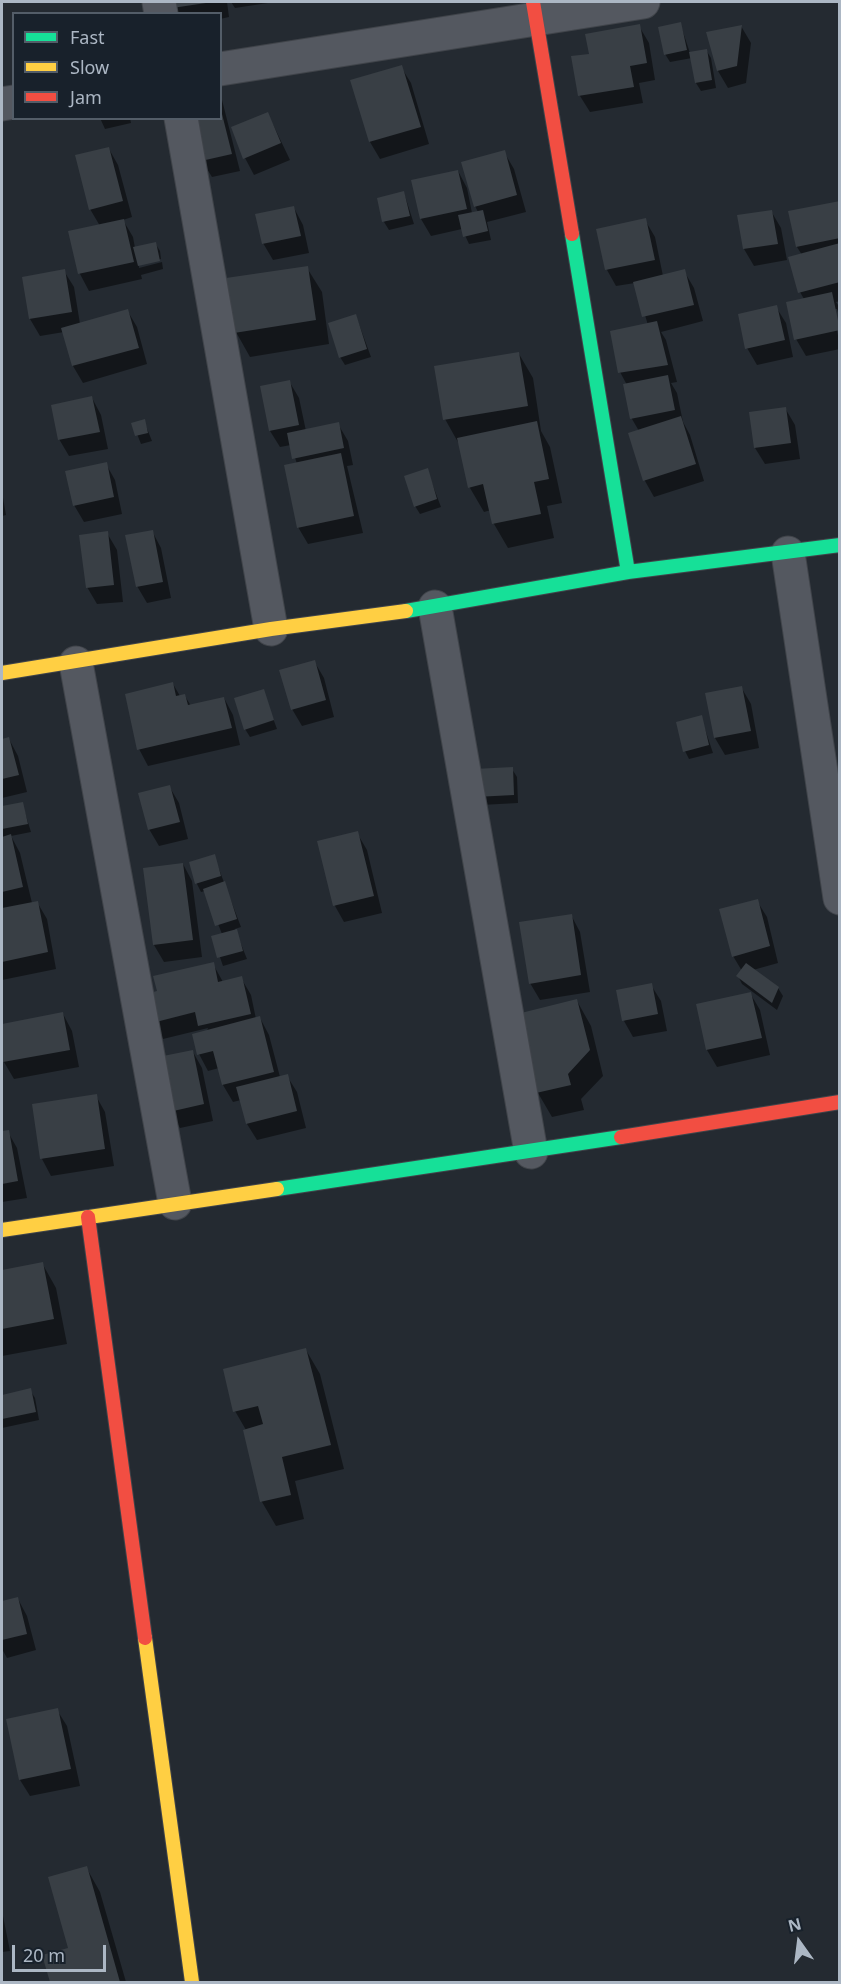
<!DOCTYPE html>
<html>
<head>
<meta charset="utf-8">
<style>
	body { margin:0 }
	#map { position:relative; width:841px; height:1984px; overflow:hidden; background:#242a31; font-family:"Noto Sans",sans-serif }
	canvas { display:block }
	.frame { position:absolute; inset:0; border:3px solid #acb7c4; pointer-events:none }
	.legend { position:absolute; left:12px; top:12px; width:210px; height:108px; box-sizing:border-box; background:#18212b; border:2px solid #535d68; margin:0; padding:8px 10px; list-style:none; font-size:18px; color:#acb7c4 }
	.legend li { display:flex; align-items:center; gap:12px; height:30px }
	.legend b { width:30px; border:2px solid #535d68 }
	.north { position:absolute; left:769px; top:1912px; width:60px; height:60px; -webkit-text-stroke:4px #18212b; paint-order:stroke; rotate:346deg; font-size:16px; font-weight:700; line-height:24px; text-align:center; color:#acb7c4 }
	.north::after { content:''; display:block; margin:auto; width:21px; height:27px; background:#acb7c4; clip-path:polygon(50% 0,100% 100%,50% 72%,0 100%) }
	.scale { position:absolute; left:12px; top:1945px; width:94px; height:27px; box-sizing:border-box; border:3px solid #acb7c4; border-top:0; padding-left:8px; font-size:18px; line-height:21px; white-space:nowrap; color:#acb7c4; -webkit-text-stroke:4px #18212b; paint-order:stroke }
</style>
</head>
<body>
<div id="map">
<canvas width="841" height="1984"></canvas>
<div class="frame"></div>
<ul class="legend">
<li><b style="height:8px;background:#16e098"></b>Fast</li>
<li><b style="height:8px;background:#ffcf43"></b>Slow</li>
<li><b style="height:8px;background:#f24e42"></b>Jam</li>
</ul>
<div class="north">N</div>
<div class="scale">20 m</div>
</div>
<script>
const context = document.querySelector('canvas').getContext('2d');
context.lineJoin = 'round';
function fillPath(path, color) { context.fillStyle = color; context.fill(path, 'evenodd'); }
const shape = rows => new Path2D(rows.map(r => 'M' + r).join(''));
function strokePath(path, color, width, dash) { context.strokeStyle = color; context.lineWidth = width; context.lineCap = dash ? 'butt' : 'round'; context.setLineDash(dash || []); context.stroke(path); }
fillPath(shape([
	[173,2,227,2,229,17,220,19,220,14,177,14],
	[231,2,267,2,268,3,235,8],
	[680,23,690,53,706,50,711,58,716,88,701,91,696,83,692,58,670,62,665,54],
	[639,26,649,43,655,80,639,83,643,103,590,112,580,96,591,55],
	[741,26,751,43,746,83,728,88,718,71,708,34],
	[401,67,411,83,429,144,380,159,370,142,352,81],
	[220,92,240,171,212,177,202,161,220,118],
	[268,114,290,160,254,175,245,158],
	[100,118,130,118,131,123,105,129],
	[109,149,118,165,132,217,123,220,133,237,135,248,155,243,160,251,161,259,139,264,139,268,162,262,163,269,141,275,142,279,89,291,80,274,70,232,100,226,90,209],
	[504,152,514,169,526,212,487,222,491,240,469,244,462,229,431,236,421,219,413,181,458,171,467,188,472,213,478,212,475,206],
	[404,193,414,224,389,230,384,222],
	[840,202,840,301,836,302,840,308,840,319,837,309,834,309,840,349,806,356,796,339,804,299,800,292,802,255,797,247,790,212],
	[294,208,303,225,309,253,273,260,263,243],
	[771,211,781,228,787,260,754,266,744,249],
	[645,220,655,237,663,276,684,271,694,288,703,321,661,332,666,340,677,382,671,383,677,393,683,422,690,435,704,481,654,497,645,481,630,434,639,431,632,419,627,385,620,372,648,325,635,283,616,286,607,270],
	[307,268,322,292,329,344,250,357,236,332],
	[64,271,74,287,80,324,127,310,137,327,147,364,83,383,73,366,64,332,40,336,30,319,23,278],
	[776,307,786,323,793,357,757,365,747,348],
	[356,316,371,357,345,365,340,357],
	[519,354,533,378,541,431,550,447,562,503,547,506,554,538,508,548,494,524,491,510,484,512,470,488,459,444,445,419],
	[289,381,299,398,306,431,338,424,348,441,353,465,347,466,363,533,308,544,298,527,297,464,291,445,280,447,270,431],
	[92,398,101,415,108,449,69,456,59,439],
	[785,408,795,425,800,459,765,464,755,448],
	[144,421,152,441,141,444,133,424],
	[106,464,115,480,122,514,84,522,74,505],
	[427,470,441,507,420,514,415,506],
	[2,492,6,515,2,516],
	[152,531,161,548,171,598,147,603,137,586],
	[107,533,117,550,123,602,97,604,87,587],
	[314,661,324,678,334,717,302,726,292,709],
	[173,684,180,696,185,696,191,706,224,698,233,715,240,745,148,766,139,749],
	[741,687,751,704,759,748,725,755,715,738,707,694],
	[263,691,277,729,250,737,245,729],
	[701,717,713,753,689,759,685,751],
	[9,739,18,756,27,792,2,798,2,741],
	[512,769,517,777,518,803,481,805,475,771],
	[169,786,179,803,188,839,159,846,149,829],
	[22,803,31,832,11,836,20,853,32,903,37,902,47,919,56,969,2,980,2,808],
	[357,833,367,850,382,913,344,922,335,906],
	[214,856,241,927,235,929,247,959,223,966,213,937,222,934,205,891,201,892,197,884,190,863],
	[183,864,192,881,202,957,164,962,154,945],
	[757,901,767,917,778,963,753,970,778,988,783,996,777,1010,742,984,738,976,742,971,733,956],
	[571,915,580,932,590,992,540,1000,530,983],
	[213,964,223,982,241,978,251,995,256,1019,260,1018,269,1035,280,1077,287,1076,297,1092,306,1128,257,1140,247,1124,241,1100,233,1102,223,1085,219,1068,208,1071,199,1054,208,1028,163,1039,153,1022,159,992],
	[651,985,661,1001,667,1031,633,1037,624,1021],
	[750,993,760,1010,770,1055,717,1067,707,1050,698,1005],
	[577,1001,591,1026,603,1076,581,1099,584,1110,552,1117,538,1093,519,1015],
	[63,1014,72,1031,79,1067,14,1079,4,1062,2,1025],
	[193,1052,202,1068,213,1121,180,1128,170,1111],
	[96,1096,105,1112,114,1166,51,1176,42,1159],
	[8,1132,17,1148,27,1198,2,1202,2,1133],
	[42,1263,56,1288,67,1344,2,1356,2,1271],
	[306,1350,320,1374,344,1469,295,1481,304,1519,276,1526,262,1502,246,1430,235,1411],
	[30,1390,35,1398,39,1420,2,1428,2,1396],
	[18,1599,27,1616,36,1650,7,1658,2,1649,2,1603],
	[57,1710,67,1726,80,1786,30,1796,20,1780],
	[86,1867,100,1892,126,1982,51,1982,44,1956,70,1949],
	[2,1911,10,1951,2,1952]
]), '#0007');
fillPath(shape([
	[171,2,206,2,206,3,172,8],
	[681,22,687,50,664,55,658,27],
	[640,24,647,63,630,66,634,87,578,96,571,56,589,54,585,34],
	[742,25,737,66,717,71,706,32],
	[707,49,712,80,695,83,689,52],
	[402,65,421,127,369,142,350,80],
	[221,110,232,154,201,161,191,118,220,118],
	[268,112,281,143,243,159,231,127],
	[109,147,123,201,89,210,75,155],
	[505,150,517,195,474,207,461,162],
	[458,170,467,209,420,219,411,180],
	[404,191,410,216,382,222,377,198],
	[840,201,840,238,796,247,788,211],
	[294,206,301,236,262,244,255,214],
	[483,210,488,231,463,237,458,215],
	[772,210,778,244,743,249,737,215],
	[646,218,655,260,605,270,596,229],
	[124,219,134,262,78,274,68,231],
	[156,242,160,261,138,266,133,247],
	[840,243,840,282,798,293,788,257],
	[308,266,316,320,234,333,226,278],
	[65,269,72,312,29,319,22,277],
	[685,269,694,305,642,317,633,282],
	[832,292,840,330,794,340,786,302],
	[777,305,785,340,745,349,738,314],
	[128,309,139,348,72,366,61,328],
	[356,314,367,349,339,358,328,323],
	[657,321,668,365,618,373,610,331],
	[519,352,528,406,443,420,434,366],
	[668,375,675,410,630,419,623,384],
	[290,380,299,425,269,431,260,386],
	[92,396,100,432,58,440,51,405],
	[786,407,791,443,754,448,749,412],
	[681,416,696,464,643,481,628,433],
	[145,419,148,433,135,436,131,423],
	[537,421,549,479,534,482,541,514,492,524,483,484,468,488,457,438],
	[339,422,344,448,292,459,287,433],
	[341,453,354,516,297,528,284,465],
	[107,462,114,497,73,506,65,471],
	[428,468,437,499,414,507,404,476],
	[153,530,163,582,136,587,125,535],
	[108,531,114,585,86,588,79,535],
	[315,660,326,700,291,710,279,670],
	[173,682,176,696,185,694,188,705,224,697,232,728,137,750,125,694],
	[742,686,751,731,714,738,705,693],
	[264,689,274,720,244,730,234,698],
	[702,715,709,745,683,752,676,722],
	[9,737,19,775,2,779,2,739],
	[513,767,514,795,475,797,474,769],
	[170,785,180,822,148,830,138,793],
	[23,802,28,824,2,829,2,806],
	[358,831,374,896,333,906,317,841],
	[11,834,23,887,2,892,2,837],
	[215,854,221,876,195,884,189,862],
	[183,863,193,940,153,945,143,868],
	[225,881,237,919,215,926,203,889],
	[758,899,770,946,732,957,719,909],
	[38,901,48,952,2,962,2,908],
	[572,914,581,975,529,984,519,922],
	[237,929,243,951,217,958,211,936],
	[214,962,218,982,242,976,251,1014,198,1026,195,1012,152,1023,145,994,157,991,153,976],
	[746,963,779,987,772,1003,736,976],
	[652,983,658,1014,622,1021,616,990],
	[751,992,762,1038,706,1050,696,1004],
	[577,999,590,1050,568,1074,571,1085,536,1093,517,1014],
	[63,1012,70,1050,3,1062,2,1024],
	[260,1016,274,1072,222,1085,213,1051,197,1055,192,1034],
	[193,1050,204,1104,169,1112,158,1057],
	[288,1074,297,1111,246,1124,236,1087],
	[97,1094,105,1149,40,1159,32,1104],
	[9,1130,18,1181,2,1184,2,1131],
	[43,1262,54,1319,2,1329,2,1270],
	[306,1348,331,1445,282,1457,291,1495,260,1502,243,1430,263,1424,258,1406,233,1412,223,1369],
	[31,1388,36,1412,2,1419,2,1395],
	[18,1597,27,1634,2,1640,2,1601],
	[58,1708,71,1769,19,1780,6,1719],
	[87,1866,120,1982,50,1982,42,1955,68,1948,48,1877]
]), '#393f45');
const street = shape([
	[159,2,161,14],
	[220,69,643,2],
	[2,104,14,102],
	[181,118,271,629],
	[788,553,840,898],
	[435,607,531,1152],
	[76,663,175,1203]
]);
const fast = shape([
	[572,234,628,572],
	[406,611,628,572,840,545],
	[277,1189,621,1137]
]);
const slow = shape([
	[2,673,271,629,406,611],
	[2,1230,277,1189],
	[145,1638,192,1982]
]);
const jam = shape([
	[533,2,572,234],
	[621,1137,840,1102],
	[88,1217,145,1638]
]);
strokePath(street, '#40444a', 35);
strokePath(fast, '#40444a', 16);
strokePath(slow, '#40444a', 16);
strokePath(jam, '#40444a', 16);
strokePath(street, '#545860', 33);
strokePath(fast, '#16e098', 14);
strokePath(slow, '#ffcf43', 14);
strokePath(jam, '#f24e42', 14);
</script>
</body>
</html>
